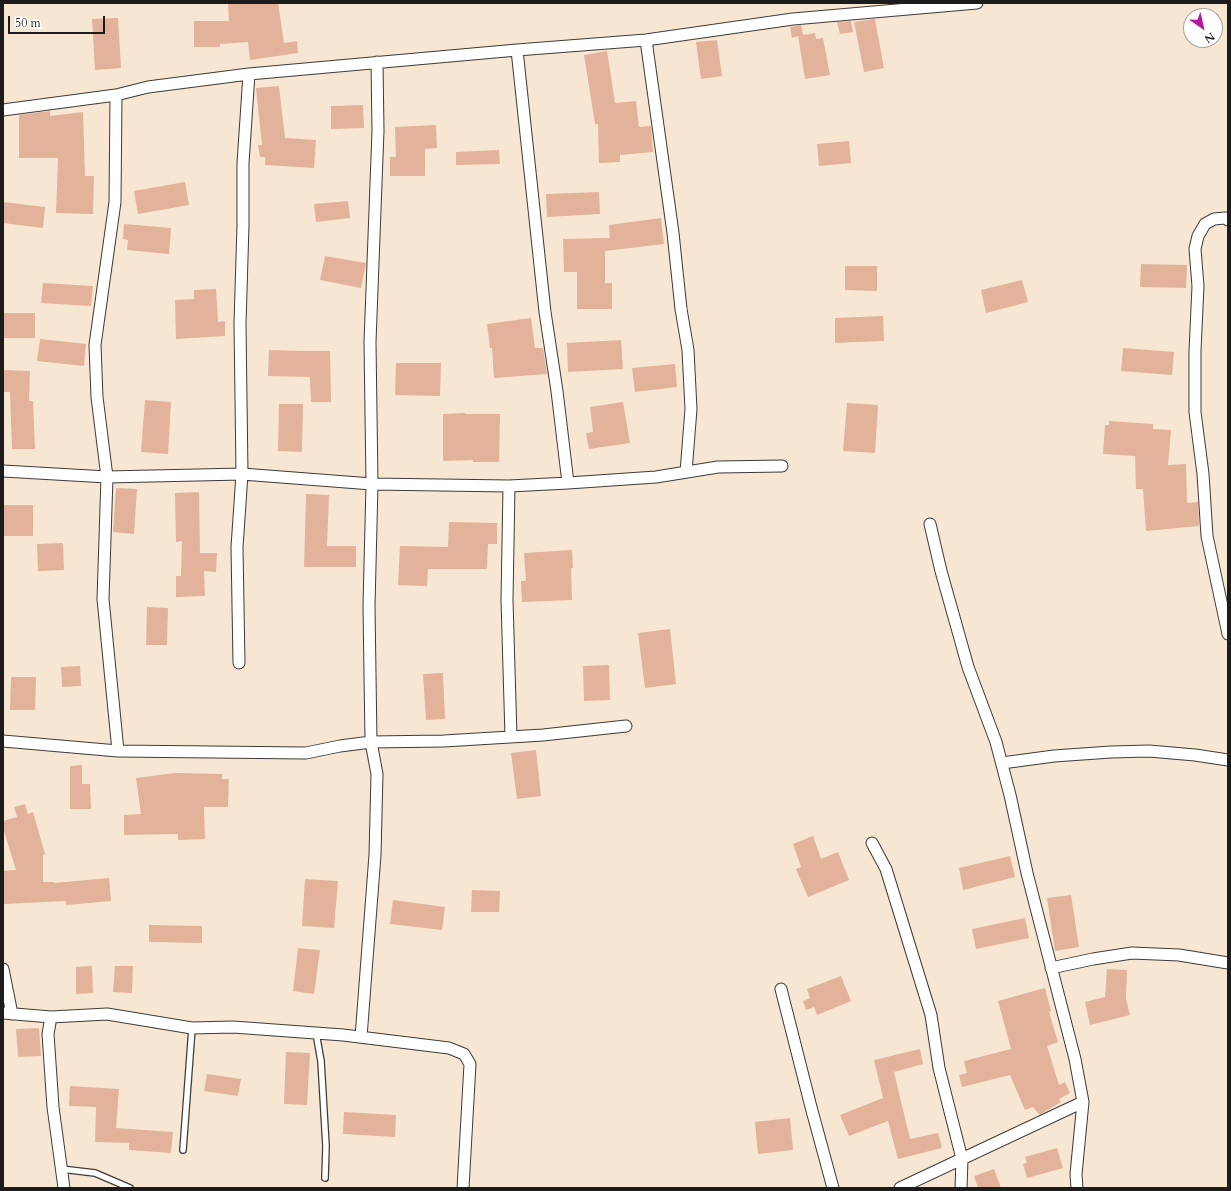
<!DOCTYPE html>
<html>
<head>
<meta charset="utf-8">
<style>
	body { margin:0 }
	#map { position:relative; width:1231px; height:1191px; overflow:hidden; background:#f7e7d2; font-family:Cardo,serif }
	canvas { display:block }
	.frame { position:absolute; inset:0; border:4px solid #1c1c1c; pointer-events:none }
	.north { position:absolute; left:1183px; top:8px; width:40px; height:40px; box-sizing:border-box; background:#fff; border:1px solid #a4a4a4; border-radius:50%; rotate:146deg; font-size:11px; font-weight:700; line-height:16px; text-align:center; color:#1c1c1c }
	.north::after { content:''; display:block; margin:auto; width:14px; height:18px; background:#b5179e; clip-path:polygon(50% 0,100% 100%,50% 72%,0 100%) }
	.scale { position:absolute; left:8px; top:16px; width:97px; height:18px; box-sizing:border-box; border:2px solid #1c1c1c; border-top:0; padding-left:5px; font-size:12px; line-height:14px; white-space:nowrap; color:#1c1c1c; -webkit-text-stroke:3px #fff; paint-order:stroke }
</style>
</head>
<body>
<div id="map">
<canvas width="1231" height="1191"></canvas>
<div class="frame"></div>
<div class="north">N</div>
<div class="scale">50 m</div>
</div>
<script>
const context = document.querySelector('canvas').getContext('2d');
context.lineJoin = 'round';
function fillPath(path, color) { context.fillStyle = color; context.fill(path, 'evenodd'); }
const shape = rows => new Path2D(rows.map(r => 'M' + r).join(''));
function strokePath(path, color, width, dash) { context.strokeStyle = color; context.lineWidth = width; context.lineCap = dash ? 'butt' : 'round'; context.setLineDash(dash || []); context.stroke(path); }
fillPath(shape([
	[251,3,278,3,284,43,297,41,298,53,250,60,248,42,220,44,220,47,194,47,194,21,229,21,228,4],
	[118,18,121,68,95,70,92,19],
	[875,19,884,68,864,72,854,22],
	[851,21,853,32,840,34,837,22],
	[801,25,803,35,815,33,816,39,823,38,830,75,805,79,798,36,792,38,790,27],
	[717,40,722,76,701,79,696,42],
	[607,51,615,103,636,101,639,127,651,126,653,152,620,155,620,162,599,163,598,124,595,124,584,55],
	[279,86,285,138,316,140,314,168,265,165,265,157,260,157,258,145,262,145,256,88],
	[363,105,364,128,331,129,331,106],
	[50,111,50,116,83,112,85,176,94,176,93,214,56,213,58,158,19,158,19,115],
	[436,125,437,148,425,149,425,176,390,176,390,157,396,157,395,127],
	[849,141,851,163,819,166,817,144],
	[499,150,500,164,456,165,456,152],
	[185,182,189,205,138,214,134,191],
	[599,192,600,214,547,217,546,194],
	[348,201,350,218,316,222,314,204],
	[3,202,45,207,43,228,3,223],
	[661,218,664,244,605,251,605,283,612,283,612,309,577,309,577,272,564,272,563,239,610,238,609,225],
	[124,224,171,228,169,254,127,250,128,240,123,239],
	[325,256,366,263,361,288,320,280],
	[1141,264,1187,265,1186,288,1140,287],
	[845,266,877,266,877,291,845,290],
	[1022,280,1028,302,986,313,981,290],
	[43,283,93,286,91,306,41,303],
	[216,289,218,322,225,321,225,336,176,339,175,300,194,299,194,290],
	[3,313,35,313,35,338,3,338],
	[883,316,884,341,835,343,835,318],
	[531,318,535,348,543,348,547,374,494,378,492,348,490,348,487,324],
	[40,339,86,344,84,366,37,361],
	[621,340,623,369,568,372,567,343],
	[1123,348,1174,352,1172,375,1121,371],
	[269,350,302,351,330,351,331,402,311,402,310,377,268,376],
	[396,363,441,363,440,396,395,395],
	[675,364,677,387,635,392,632,368],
	[3,370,30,371,29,401,33,401,35,449,12,449,10,392,3,392],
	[145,400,171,402,168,454,141,452],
	[623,402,630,443,589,449,586,433,593,432,590,407],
	[847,403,878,405,875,453,843,451],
	[279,404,303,404,302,452,278,451],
	[465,413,465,414,500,414,499,462,473,462,473,460,443,461,443,414],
	[1109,421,1153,424,1153,429,1171,430,1168,465,1186,464,1187,503,1198,502,1199,526,1146,531,1143,489,1136,489,1135,456,1103,454,1105,425,1109,425],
	[116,488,137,489,134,534,113,532],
	[199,492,200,553,217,553,216,572,204,571,205,596,176,597,176,576,181,576,182,541,176,542,175,493],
	[306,494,329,495,327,546,356,546,356,567,304,567],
	[4,505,33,505,33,536,4,536],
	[449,522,497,523,497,544,488,544,487,569,428,569,427,586,398,585,400,546,448,547],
	[63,543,64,570,38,571,37,544],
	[572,550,573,568,571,568,572,600,522,602,521,581,526,581,524,553],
	[147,607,168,608,167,645,146,645],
	[670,629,676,684,645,688,638,633],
	[609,665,610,700,584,701,583,666],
	[80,666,81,686,62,687,61,667],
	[443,673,445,719,426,720,423,674],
	[11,677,36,677,35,710,10,710],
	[536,750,541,796,517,799,511,753],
	[82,765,82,784,90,784,91,809,70,809,70,766],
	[175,773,222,774,222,779,229,779,228,807,204,807,205,839,178,840,178,834,124,835,124,815,141,814,136,778],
	[25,804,28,814,33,812,45,854,43,855,43,882,54,882,54,883,109,878,111,901,66,905,66,901,4,904,3,871,16,870,3,828,3,821,17,817,14,807],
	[813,836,821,859,838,852,849,880,808,897,796,869,801,867,793,844],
	[1010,856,1015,877,963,890,959,868],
	[305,879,338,881,334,928,302,926],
	[472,890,500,891,499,912,471,912],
	[1071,895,1079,947,1055,951,1047,898],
	[393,900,445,907,442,930,390,924],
	[1025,918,1029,938,976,949,972,929],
	[149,925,202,926,202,943,149,942],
	[298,948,320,950,314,994,293,991],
	[92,966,93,993,76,994,76,967],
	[115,966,133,966,132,993,113,992],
	[1107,969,1127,970,1126,999,1130,1015,1090,1025,1085,1002,1105,997],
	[841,976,851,1001,817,1015,814,1007,806,1010,803,1001,810,998,807,989],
	[1045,988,1051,1011,1049,1012,1058,1042,1047,1046,1059,1085,1065,1082,1070,1093,1059,1099,1061,1102,1040,1115,1033,1107,1025,1110,1010,1075,962,1087,959,1075,967,1073,964,1061,1011,1049,998,1001],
	[39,1028,41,1056,18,1057,16,1029],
	[920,1049,923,1064,894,1072,910,1139,938,1133,942,1148,898,1159,888,1121,849,1136,840,1115,883,1098,874,1060],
	[286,1052,310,1053,307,1105,284,1104],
	[207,1074,241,1079,238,1096,204,1091],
	[70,1086,119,1089,116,1128,173,1132,171,1153,129,1150,129,1143,95,1142,96,1107,69,1106],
	[344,1112,396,1115,395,1137,343,1134],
	[790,1118,793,1150,758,1154,755,1122],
	[1057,1148,1063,1168,1027,1178,1023,1164,1027,1163,1025,1157],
	[994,1169,1001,1188,978,1188,974,1176]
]), '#e3b29b');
const service = shape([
	[316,1033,321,1061,326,1146,325,1178],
	[183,1150,192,1028],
	[61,1169,95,1173,130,1188]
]);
const minor = shape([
	[646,40,673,233,681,309,688,350,691,409,686,472],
	[517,50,545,312,557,391,568,483],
	[116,95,115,202,95,345,97,397,107,477,103,599,118,751],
	[3,110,116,95,148,87,249,74,517,50,646,40,793,19,977,3],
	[1228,220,1225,218,1214,219,1205,224,1198,236,1195,249,1198,286,1195,351,1195,412,1203,474,1207,536,1228,634],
	[3,471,107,477,242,474,372,484,509,486,568,483,656,477,718,467,782,466],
	[509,486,507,600,511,737],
	[930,524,941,571,968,667,996,742,1010,795,1027,873,1075,1059,1083,1102,1076,1174,1077,1188],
	[239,663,237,547,242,474,240,324,243,225,243,163,249,74],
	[3,741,118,751,306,753,340,746,371,742,444,741,543,735,626,726],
	[1002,763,1054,756,1111,752,1149,751,1195,755,1228,760],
	[872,843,886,869,931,1015,939,1068,962,1159,961,1188],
	[1051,968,1093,959,1132,953,1179,955,1228,963],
	[3,969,12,1014],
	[781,989,811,1107,833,1188],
	[3,1013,51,1017,48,1034,53,1107,64,1188],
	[51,1017,107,1014,192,1028,233,1027,343,1035,449,1048,464,1054,470,1064,463,1188],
	[361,1037,375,855,377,774,371,742,369,606,372,484,370,342,378,131,377,62],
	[900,1188,1083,1102]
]);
strokePath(service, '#3d3a37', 8);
strokePath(minor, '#3d3a37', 13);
strokePath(service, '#fff', 5.5);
strokePath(minor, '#fff', 11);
</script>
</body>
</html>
